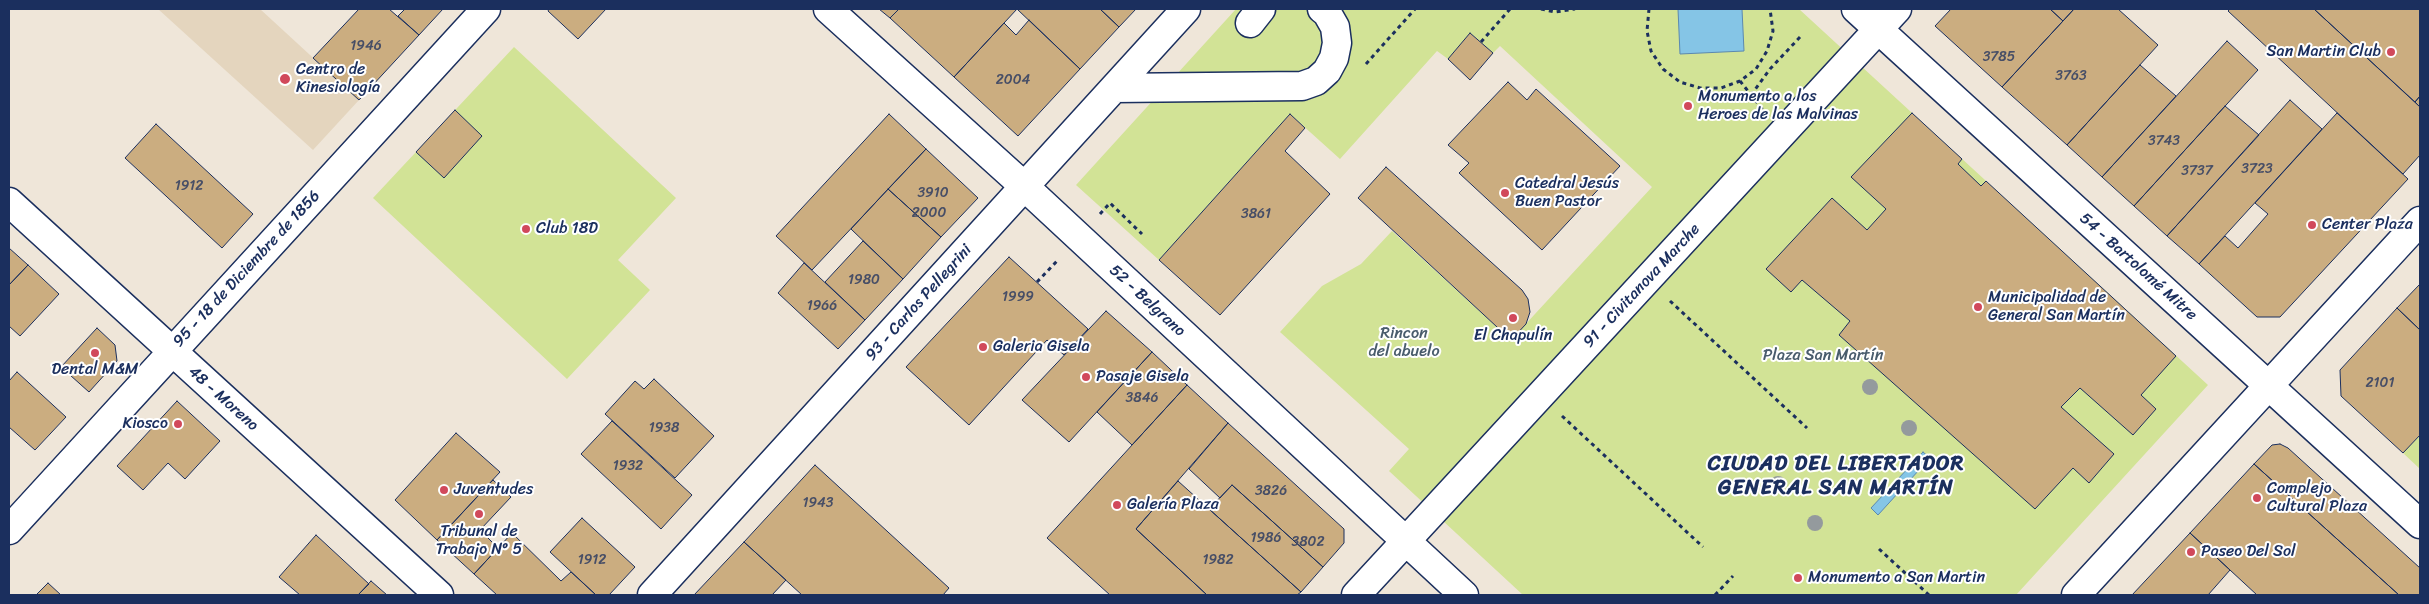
<!DOCTYPE html>
<html>
<head>
<meta charset="utf-8">
<style>
	body { margin:0 }
	#map { position:relative; width:2429px; height:604px; overflow:hidden; background:#efe6d9; font-family:Sriracha,sans-serif }
	canvas { display:block }
	.frame { position:absolute; inset:0; border:10px solid #1b2f5e; pointer-events:none }
</style>
</head>
<body>
<div id="map">
<canvas width="2429" height="604"></canvas>
<div class="frame"></div>
</div>
<script>
const context = document.querySelector('canvas').getContext('2d');
context.lineJoin = 'round';
function fillPath(path, color) { context.fillStyle = color; context.fill(path, 'evenodd'); }
const shape = rows => new Path2D(rows.map(r => 'M' + r).join(''));
function strokePath(path, color, width, dash) { context.strokeStyle = color; context.lineWidth = width; context.lineCap = dash ? 'butt' : 'round'; context.setLineDash(dash || []); context.stroke(path); }
function label(font, color, halo, rows, align = 'center') {
  context.font = font + ' Sriracha,sans-serif'; context.lineWidth = 4; context.setLineDash([]); context.textBaseline = 'middle'; context.strokeStyle = halo; context.fillStyle = color; for (const [text, x, y, turn = 0] of rows) {
    context.save(); context.translate(x, y); context.rotate((+turn || 0) * Math.PI / 180); context.textAlign = isNaN(turn) ? turn : align; if (halo) context.strokeText(text, 0, 0); context.fillText(text, 0, 0); context.restore();
  }
}
fillPath(shape([
	[158,9,260,9,359,100,313,150]
]), '#e4d5be');
fillPath(shape([
	[1236,9,1799,9,2208,385,2016,595,1523,595,1389,471,1409,449,1280,332,1322,286,1361,264,1392,231,1511,340,1652,187,1500,46,1493,53,1470,33,1448,59,1437,51,1340,159,1290,114,1159,260,1076,185],
	[514,47,676,198,618,260,650,290,567,379,373,198],
	[2420,435,2420,469,2403,453]
]), '#d2e396');
const water = shape([
	[1678,9,1742,9,1744,51,1680,54,1678,9],
	[1923,452,1930,458,1878,515,1871,508,1923,452]
]);
fillPath(water, '#85c5e6');
strokePath(water, '#5b89b0', 1);
const building = shape([
	[359,9,389,9,419,35,359,100,313,58,359,9],
	[405,9,443,9,419,35,398,16,405,9],
	[549,9,606,9,578,39,548,11,549,9],
	[879,9,899,9,890,18,879,9],
	[899,9,1017,9,954,77,890,18,899,9],
	[1017,9,1100,9,1119,27,1080,69,1017,9],
	[1100,9,1136,9,1119,27,1100,9],
	[1951,9,2050,9,2063,21,2002,87,1935,26,1951,9],
	[2050,9,2074,9,2063,21,2050,9],
	[2074,9,2118,9,2158,45,2067,145,2002,87,2074,9],
	[2230,9,2314,9,2420,107,2420,155,2403,174,2228,11,2230,9],
	[2314,9,2420,9,2420,96,2415,102,2314,9],
	[1029,20,1080,69,1018,136,954,77,1004,23,1016,35,1029,20],
	[1470,33,1493,53,1470,80,1448,59,1470,33],
	[2227,41,2258,70,2134,206,2102,177,2227,41],
	[2140,65,2176,96,2102,177,2067,145,2140,65],
	[1508,82,1527,100,1536,89,1620,166,1542,250,1459,173,1469,163,1448,145,1508,82],
	[2420,96,2420,107,2415,102,2420,96],
	[2290,100,2322,129,2199,264,2167,236,2290,100],
	[2225,106,2259,135,2167,236,2134,206,2225,106],
	[455,110,482,136,444,178,416,152,455,110],
	[1912,113,1962,159,1958,164,1981,186,1986,181,2176,356,2141,395,2156,409,2133,435,2080,388,2061,407,2114,454,2089,483,2073,468,2035,509,1839,335,1850,321,1802,280,1791,292,1766,269,1832,198,1867,230,1886,209,1851,177,1912,113],
	[2337,113,2408,179,2280,317,2257,317,2199,264,2225,236,2238,248,2268,214,2255,203,2337,113],
	[889,114,926,149,812,270,776,236,889,114],
	[1290,114,1305,128,1285,151,1330,194,1220,315,1159,260,1290,114],
	[156,124,253,214,222,248,125,158,156,124],
	[926,149,978,198,941,237,888,189,926,149],
	[1386,167,1522,290,1528,299,1530,312,1526,324,1511,340,1358,198,1386,167],
	[888,189,941,237,903,279,851,229,888,189],
	[863,241,903,279,865,320,825,282,863,241],
	[9,248,28,265,9,285,9,248],
	[1009,257,1088,329,1064,355,1047,340,969,425,906,367,1009,257],
	[804,263,865,320,838,349,778,293,804,263],
	[28,265,59,294,20,336,9,326,9,285,28,265],
	[2420,284,2420,330,2397,308,2420,284],
	[2397,308,2420,330,2420,435,2403,453,2341,396,2340,370,2397,308],
	[1106,311,1152,352,1069,442,1022,400,1106,311],
	[97,328,115,345,117,361,89,392,61,367,97,328],
	[1152,352,1187,385,1132,445,1097,412,1152,352],
	[17,372,66,417,35,450,9,427,9,381,17,372],
	[654,379,714,436,675,478,605,414,635,381,644,389,654,379],
	[1187,385,1228,423,1136,529,1207,595,1110,595,1047,538,1187,385],
	[177,401,220,441,185,479,168,463,143,490,117,466,177,401],
	[612,421,692,495,661,529,581,454,612,421],
	[1228,423,1344,529,1344,543,1323,567,1232,485,1220,498,1189,469,1228,423],
	[456,433,500,472,437,540,395,500,456,433],
	[2280,444,2288,448,2420,568,2420,595,2399,595,2254,464,2272,445,2280,444],
	[2254,464,2399,595,2257,595,2190,533,2254,464],
	[815,465,949,588,943,595,802,595,744,542,815,465],
	[493,480,511,497,480,530,498,548,474,574,437,540,493,480],
	[1178,481,1301,592,1297,595,1207,595,1136,529,1178,481],
	[1232,485,1323,567,1301,592,1209,509,1232,485],
	[582,518,635,567,609,595,596,595,550,552,582,518],
	[512,533,561,581,571,572,596,595,497,595,474,574,512,533],
	[2190,533,2230,570,2208,595,2132,595,2190,533],
	[316,535,369,584,358,595,300,595,279,577,316,535],
	[744,542,786,580,772,595,694,595,744,542],
	[371,581,387,595,358,595,371,581],
	[48,583,61,595,36,595,48,583]
]);
fillPath(building, '#cbad80');
strokePath(building, '#1b2f5e', 1);
const minor = shape([
	[828,9,1025,187,1464,595],
	[1856,9,2420,524],
	[1250,23,1261,9],
	[1114,88,1302,86,1316,81,1327,71,1334,58,1337,43,1335,27,1327,13,1322,9],
	[9,202,439,595],
	[9,530,486,9],
	[652,595,1186,9],
	[1356,595,1897,9],
	[2076,595,2420,221]
]);
strokePath(minor, '#1b2f5e', 31);
strokePath(shape([
	[1541,9,1555,12,1575,9],
	[1649,9,1647,31,1651,51,1663,69,1680,82,1700,88,1721,88,1740,81,1756,69,1767,51,1773,31,1770,9],
	[1481,42,1510,9],
	[1366,64,1415,9],
	[1740,81,1763,110],
	[1751,95,1770,69,1801,36],
	[1100,214,1110,203,1142,234],
	[1037,282,1058,260],
	[1670,301,1807,428],
	[1562,416,1703,547],
	[1879,549,1929,595],
	[1715,595,1733,576]
]), '#1b2f5e', 3, [4, 4]);
strokePath(minor, '#fff', 28);
context.fillStyle = '#949a9d';
for (const [x, y] of [
	[1870,387],
	[1909,428],
	[1778,484],
	[1815,523]
]) { context.beginPath(); context.arc(x, y, 8, 0, 2 * Math.PI); context.fill(); }
for (const [x, y, r, color] of [
	[2391,52,5,"#d1495b"],
	[285,79,6,"#d1495b"],
	[1688,106,5,"#d1495b"],
	[1505,193,5,"#d1495b"],
	[2312,225,5,"#d1495b"],
	[526,229,5,"#d1495b"],
	[1978,307,5,"#d1495b"],
	[1513,318,5,"#d1495b"],
	[983,347,5,"#d1495b"],
	[95,353,5,"#d1495b"],
	[1086,377,5,"#d1495b"],
	[178,424,5,"#d1495b"],
	[444,490,5,"#d1495b"],
	[2257,498,5,"#d1495b"],
	[1117,505,5,"#d1495b"],
	[479,514,5,"#d1495b"],
	[2191,552,5,"#d1495b"],
	[1798,578,5,"#d1495b"]
]) { const dot = new Path2D(); dot.arc(x, y, r, 0, 2 * Math.PI); context.fillStyle = color; context.fill(dot); strokePath(dot, '#fff', 2); }
label('14px', '#474e66', null, [
	["1946",366,46],
	["3785",1999,57],
	["3763",2071,76],
	["2004",1013,80],
	["3743",2164,141],
	["3723",2257,169],
	["3737",2197,171],
	["1912",189,186],
	["3910",933,193],
	["2000",929,213],
	["3861",1256,214],
	["1980",864,280],
	["1999",1018,297],
	["1966",822,306],
	["2101",2380,383],
	["3846",1142,398],
	["1938",664,428],
	["1932",628,466],
	["3826",1271,491],
	["1943",818,503],
	["1986",1266,538],
	["3802",1308,542],
	["1912",592,560],
	["1982",1218,560]
]);
label('16px', '#1b2f5e', '#fff', [
	["San Martin Club",2381,52,"right"],
	["Centro de",296,70],
	["Kinesiología",296,88],
	["Monumento a los",1698,97],
	["Heroes de las Malvinas",1698,115],
	["Catedral Jesús",1515,184],
	["Buen Pastor",1515,202],
	["Center Plaza",2322,225],
	["Club 18D",536,229],
	["Municipalidad de",1988,298],
	["General San Martín",1988,316],
	["El Chapulín",1513,336,"center"],
	["Galeria Gisela",993,347],
	["Dental M&M",95,370,"center"],
	["Pasaje Gisela",1096,377],
	["Kiosco",168,424,"right"],
	["Complejo",2267,489],
	["Cultural Plaza",2267,507],
	["Juventudes",454,490],
	["Galería Plaza",1127,505],
	["Tribunal de",479,532,"center"],
	["Trabajo Nº 5",479,550,"center"],
	["Paseo Del Sol",2201,552],
	["Monumento a San Martin",1808,578]
], 'left');
label('16px', '#1b2f5e', '#fff', [
	["54 - Bartolomé Mitre",2138,267,42],
	["95 - 18 de Diciembre de 1856",247,269,-47],
	["91 - Civitanova Marche",1642,286,-47],
	["52 - Belgrano",1147,301,43],
	["93 - Carlos Pellegrini",919,303,-48],
	["48 - Moreno",223,399,42]
]);
label('16px', '#495c6c', '#fff', [
	["Rincon",1404,334],
	["del abuelo",1404,352],
	["Plaza San Martín",1823,356]
]);
context.letterSpacing = '1px';
label('bold 21px', '#1b2f5e', '#fff', [
	["CIUDAD DEL LIBERTADOR",1836,465],
	["GENERAL SAN MARTÍN",1836,489]
]);
context.letterSpacing = '0px';
</script>
</body>
</html>
